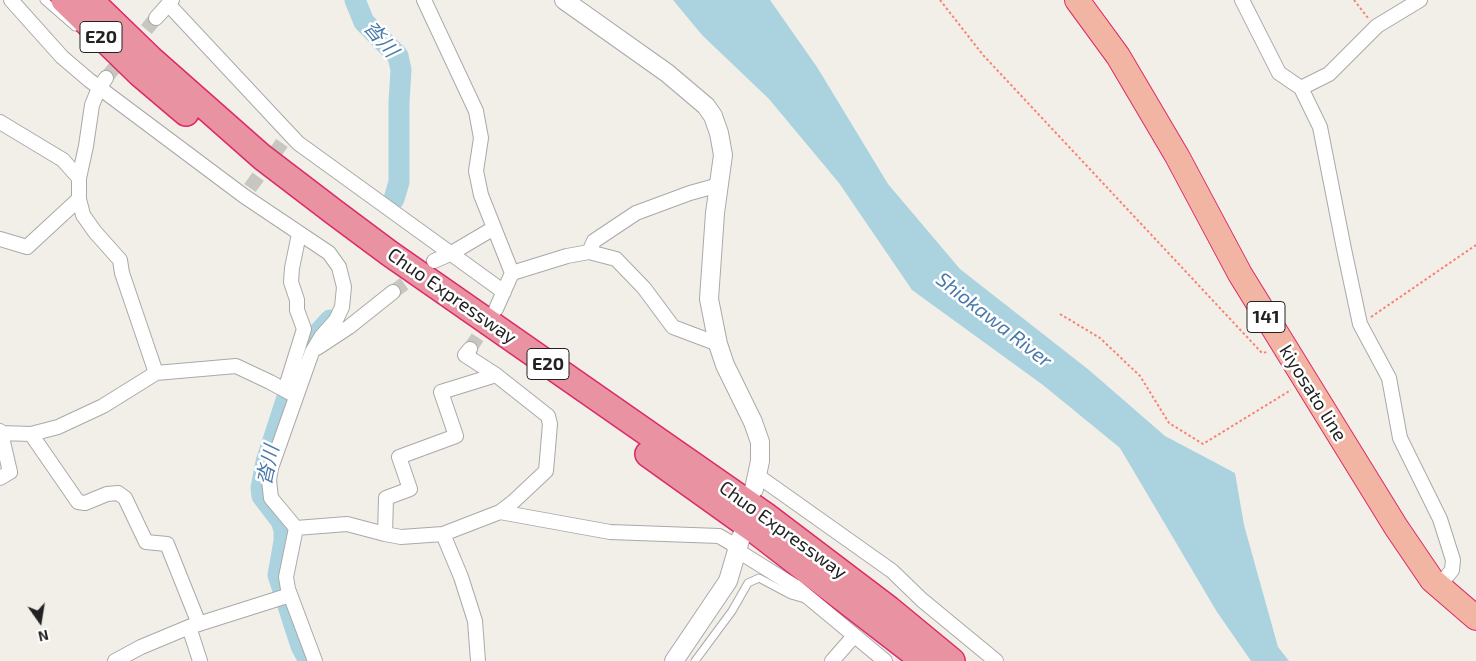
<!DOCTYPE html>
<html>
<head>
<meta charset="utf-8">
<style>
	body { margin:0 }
	#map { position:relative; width:1476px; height:661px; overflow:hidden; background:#f2efe9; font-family:"Exo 2",sans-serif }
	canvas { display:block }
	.north { position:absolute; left:15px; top:596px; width:50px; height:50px; -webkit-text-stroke:4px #fff; paint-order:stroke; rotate:167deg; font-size:14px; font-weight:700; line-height:20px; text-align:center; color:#222 }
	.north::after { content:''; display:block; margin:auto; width:18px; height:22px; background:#222; clip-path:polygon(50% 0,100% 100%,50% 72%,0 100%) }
</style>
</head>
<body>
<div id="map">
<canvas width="1476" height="661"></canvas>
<div class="north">N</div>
</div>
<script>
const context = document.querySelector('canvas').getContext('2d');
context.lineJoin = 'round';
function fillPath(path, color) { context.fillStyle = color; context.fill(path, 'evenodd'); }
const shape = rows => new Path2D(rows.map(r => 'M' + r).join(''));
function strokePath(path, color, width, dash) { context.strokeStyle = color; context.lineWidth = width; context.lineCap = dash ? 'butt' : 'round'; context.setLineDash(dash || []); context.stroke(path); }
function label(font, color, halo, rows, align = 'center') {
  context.font = font + ' "Exo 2","Noto Sans JP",sans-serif'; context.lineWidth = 5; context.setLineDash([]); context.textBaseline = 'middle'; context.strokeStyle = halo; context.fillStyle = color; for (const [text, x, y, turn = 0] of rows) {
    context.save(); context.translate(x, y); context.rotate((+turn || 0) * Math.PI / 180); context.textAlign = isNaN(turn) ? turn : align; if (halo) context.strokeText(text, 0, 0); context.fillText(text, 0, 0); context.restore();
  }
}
fillPath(shape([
	[673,0,770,0,817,67,888,184,960,269,1089,370,1165,436,1235,473,1244,525,1278,647,1289,661,1251,661,1217,612,1120,448,1043,385,912,290,839,183,769,99,702,35]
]), '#aad3df');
strokePath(shape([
	[355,0,364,22,398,56,401,70,399,102,399,182,394,199],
	[309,661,301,646,278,575,284,541,284,530,281,521,262,496,261,488,266,462,302,351,330,320]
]), '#aad3df', 21);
strokePath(shape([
	[106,78,156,18],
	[250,188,282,143],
	[393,292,422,271],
	[470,349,491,316]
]), '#c8c6c1', 14, [14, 7]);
const service = shape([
	[44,0,75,27],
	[695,661,732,611,748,583,759,578,791,595,805,599]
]);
const minor = shape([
	[11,0,62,57,89,80,244,196,329,253,339,267,344,287,342,307,336,320,321,337,312,352,271,468,269,480,271,498,296,528,286,577,288,589,315,661],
	[424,0,476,111,481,138,476,171,481,195,512,273,496,309],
	[1242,0,1279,73,1301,88,1320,127,1344,249,1360,324,1389,378,1400,438,1440,519,1453,560,1452,570,1439,586],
	[168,4,298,143,504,292],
	[156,18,172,0],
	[106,78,99,88,92,105,86,146,79,178,79,199,83,215,95,232,120,260,122,273,156,373,236,366,270,382,296,396],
	[1301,88,1329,74,1377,26,1420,0],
	[0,122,63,160,79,178],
	[0,239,27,247,79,199],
	[589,252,594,241,636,213,690,193,719,185],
	[434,261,450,254,494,228],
	[512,273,567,256,589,252,616,259,644,288,673,327,718,344],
	[317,348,349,327,393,292],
	[285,390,304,329,297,310,297,300,291,282,292,268,299,234],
	[0,431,1,433,31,434,58,427,103,406,156,373],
	[31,434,78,502,85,503,107,494,118,493,125,498,146,542,167,544,199,624],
	[758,476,892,571,922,600,996,661],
	[0,478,10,472,1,433],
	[500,512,610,532,719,536,731,543,738,551,796,587,885,661],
	[296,528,347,524,385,534,401,537,443,534,500,512,513,502,546,471,550,424,548,416,496,375],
	[385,534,386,498,410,489,399,457,456,436,441,392,496,375,465,355,470,349],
	[443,534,461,577,475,621,478,661],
	[189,627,200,661],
	[115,661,141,647,189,627,290,595],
	[832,661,854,636]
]);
const tertiary = shape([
	[564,0,667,73,706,106,713,116,719,133,723,155,715,213,709,299,718,344,725,365,753,422,760,442,760,461,754,489],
	[674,661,728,581,741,537]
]);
const trunk = shape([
	[1077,0,1118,56,1177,156,1240,274,1396,527,1432,580,1476,618]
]);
const motorway = shape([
	[64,0,140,74,186,113],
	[90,0,151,59,262,157,334,212,389,253,765,515,889,609,952,661],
	[648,454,757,532,924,661]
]);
strokePath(service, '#a9a9a9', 9);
strokePath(minor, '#a9a9a9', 16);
strokePath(tertiary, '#a9a9a9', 20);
strokePath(trunk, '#dc2a67', 26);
strokePath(motorway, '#dc2a67', 28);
strokePath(shape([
	[940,0,983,55,1262,353,1267,352],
	[1354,0,1368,18],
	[1060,314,1100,338,1140,376,1169,423,1203,444,1291,390],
	[1371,317,1476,245]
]), '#fa8072', 2, [2.5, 2.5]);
strokePath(service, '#fff', 7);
strokePath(minor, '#fff', 14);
strokePath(tertiary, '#fff', 18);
strokePath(trunk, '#f2b4a3', 24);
strokePath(motorway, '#e892a2', 25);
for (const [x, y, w] of [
	[101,37,42],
	[1266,317,38],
	[548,364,42]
]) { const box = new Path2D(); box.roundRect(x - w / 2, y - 15.5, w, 31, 4); context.fillStyle = '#fff'; context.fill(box); strokePath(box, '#222', 1); }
label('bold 18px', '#222', null, [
	["E20",101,37],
	["141",1266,317],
	["E20",548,364]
]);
label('19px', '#222', '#fff', [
	["Chuo Expressway",452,296,35],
	["kiyosato line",1313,393,58],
	["Chuo Expressway",783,530,36]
]);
label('italic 20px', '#4a7aab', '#fff', [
	["沓川",381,39,50],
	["Shiokawa River",994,320,38],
	["沓川",268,465,-78]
]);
</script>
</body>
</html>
